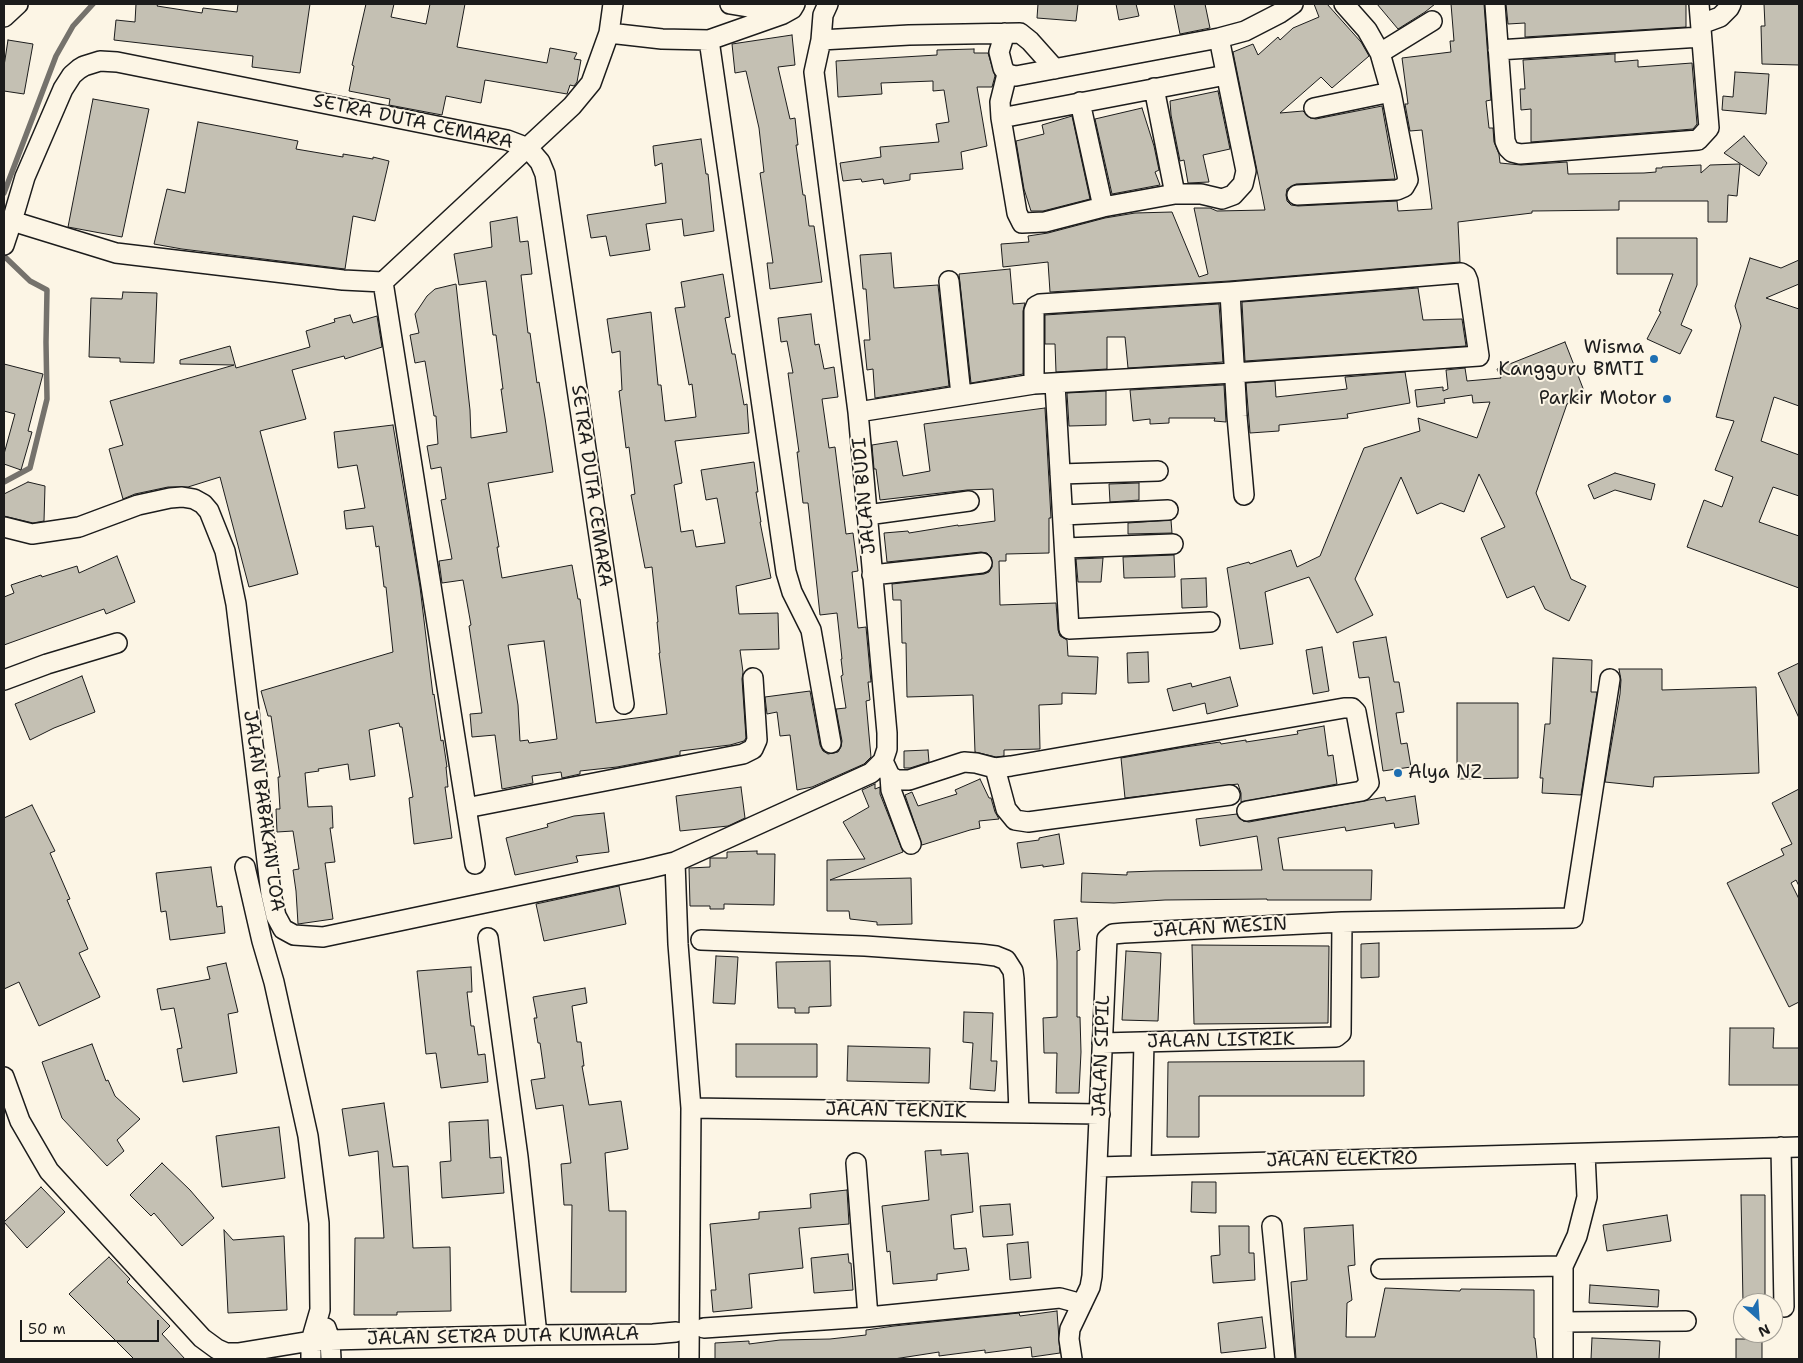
<!DOCTYPE html>
<html>
<head>
<meta charset="utf-8">
<style>
	body { margin:0 }
	#map { position:relative; width:1803px; height:1363px; overflow:hidden; background:#fcf5e5; font-family:"Shantell Sans",sans-serif }
	canvas { display:block }
	.frame { position:absolute; inset:0; border:5px solid #1c1c1c; pointer-events:none }
	.north { position:absolute; left:1733px; top:1293px; width:50px; height:50px; box-sizing:border-box; background:#fcf5e5; border:1px solid #a29e95; border-radius:50%; rotate:154deg; font-size:14px; font-weight:700; line-height:20px; text-align:center; color:#1c1c1c }
	.north::after { content:''; display:block; margin:auto; width:18px; height:22px; background:#1f6fb2; clip-path:polygon(50% 0,100% 100%,50% 72%,0 100%) }
	.scale { position:absolute; left:20px; top:1320px; width:139px; height:22px; box-sizing:border-box; border:2px solid #1c1c1c; border-top:0; padding-left:6px; font-size:15px; line-height:18px; white-space:nowrap; color:#1c1c1c; -webkit-text-stroke:4px #fcf5e5; paint-order:stroke }
</style>
</head>
<body>
<div id="map">
<canvas width="1803" height="1363"></canvas>
<div class="frame"></div>
<div class="north">N</div>
<div class="scale">50 m</div>
</div>
<script>
const context = document.querySelector('canvas').getContext('2d');
context.lineJoin = 'round';
const shape = rows => new Path2D(rows.map(r => 'M' + r).join(''));
function strokePath(path, color, width, dash) { context.strokeStyle = color; context.lineWidth = width; context.lineCap = dash ? 'butt' : 'round'; context.setLineDash(dash || []); context.stroke(path); }
function fillPath(path, color) { context.fillStyle = color; context.fill(path, 'evenodd'); }
function label(font, color, halo, rows, align = 'center') {
  context.font = font + ' "Shantell Sans",sans-serif'; context.lineWidth = 4; context.setLineDash([]); context.textBaseline = 'middle'; context.strokeStyle = halo; context.fillStyle = color; for (const [text, x, y, turn = 0] of rows) {
    context.save(); context.translate(x, y); context.rotate((+turn || 0) * Math.PI / 180); context.textAlign = isNaN(turn) ? turn : align; if (halo) context.strokeText(text, 0, 0); context.fillText(text, 0, 0); context.restore();
  }
}
strokePath(shape([
	[4,193,56,56,73,26,93,4],
	[4,256,30,281,47,290,46,342,47,399,30,468,4,482]
]), '#75726c', 5.5);
const building = shape([
	[136,4,158,4,157,6,202,13,203,8,237,12,238,4,310,4,300,73,252,67,253,56,114,40,116,20,135,22,136,4],
	[366,4,394,4,391,17,426,24,430,4,465,4,457,47,547,63,550,48,577,53,574,59,581,60,577,82,574,86,570,85,567,94,485,80,481,103,446,96,442,115,389,105,390,99,349,91,354,66,352,65,366,4],
	[1038,4,1078,4,1076,21,1037,18,1038,4],
	[1116,4,1136,4,1139,16,1119,20,1116,4],
	[1174,4,1205,4,1210,28,1180,34,1174,4],
	[1314,4,1327,4,1361,42,1369,56,1332,88,1321,77,1280,113,1303,111,1310,118,1316,119,1382,106,1395,179,1296,184,1287,189,1286,195,1287,201,1291,205,1298,206,1397,201,1398,211,1432,209,1422,130,1410,131,1405,104,1408,104,1402,58,1451,52,1450,41,1454,41,1451,4,1484,4,1491,100,1486,101,1489,128,1493,128,1494,142,1499,154,1500,163,1521,165,1567,162,1568,174,1644,173,1656,172,1656,168,1662,168,1662,167,1701,165,1701,173,1710,165,1740,164,1737,196,1728,195,1727,222,1708,222,1708,201,1619,201,1619,210,1532,211,1532,213,1458,222,1460,262,1229,281,1050,292,1048,262,1003,267,1001,244,1029,242,1028,236,1048,233,1105,218,1135,213,1172,212,1199,277,1208,274,1194,208,1210,208,1217,211,1265,210,1233,52,1253,44,1258,55,1278,37,1280,40,1293,28,1319,17,1314,4],
	[1377,4,1435,4,1425,12,1398,29,1377,4],
	[1506,4,1686,4,1686,27,1525,37,1525,23,1508,24,1506,4],
	[1764,4,1799,4,1799,65,1762,64,1761,26,1765,26,1764,4],
	[792,35,795,65,778,67,790,119,795,118,798,145,796,145,803,195,805,195,809,226,814,226,822,282,770,289,767,263,773,263,760,173,764,172,759,128,746,71,735,73,732,44,792,35],
	[8,40,33,44,24,94,4,91,4,66,8,40],
	[974,49,974,53,988,53,995,76,992,87,977,87,987,146,961,152,963,169,910,174,910,180,884,184,883,179,862,182,861,179,843,181,840,163,881,157,880,147,939,142,936,124,949,122,944,90,933,91,933,81,881,83,882,94,838,97,836,61,937,55,937,50,974,49],
	[1615,54,1615,62,1638,60,1638,67,1692,63,1697,124,1693,129,1531,142,1531,109,1521,110,1520,89,1525,89,1523,60,1615,54],
	[1735,72,1769,74,1766,114,1722,110,1723,96,1733,97,1735,72],
	[1218,91,1230,149,1203,155,1209,182,1188,183,1184,160,1180,161,1171,115,1170,101,1218,91],
	[93,99,149,109,122,237,68,227,93,99],
	[1142,108,1154,146,1159,170,1155,172,1160,185,1112,194,1095,119,1142,108],
	[1072,116,1090,199,1043,211,1031,211,1024,189,1016,141,1044,134,1042,125,1072,116],
	[198,122,298,141,296,149,343,157,343,154,373,159,373,157,389,161,375,221,353,216,345,269,182,249,154,244,167,189,185,193,198,122],
	[1744,136,1767,163,1759,176,1724,153,1744,136],
	[701,139,706,174,708,174,714,231,684,236,682,219,646,224,650,250,610,256,606,236,591,238,587,215,666,203,662,163,655,166,653,146,701,139],
	[517,217,520,242,528,241,532,274,521,275,528,333,530,333,537,383,539,382,545,418,553,472,488,483,499,547,497,547,502,578,572,565,578,599,580,599,596,723,667,714,659,653,660,653,657,622,658,622,652,567,645,568,631,495,635,494,629,447,626,448,619,391,622,390,620,351,612,353,607,319,651,312,658,385,661,385,665,421,696,417,692,384,689,385,675,308,685,307,681,282,723,274,730,317,725,318,732,354,735,354,744,405,747,404,749,433,675,441,682,483,674,485,681,532,693,530,696,547,725,543,717,498,706,500,701,470,754,462,758,492,756,492,761,522,760,522,771,578,736,586,739,614,778,613,779,649,740,650,743,672,742,679,746,738,744,741,730,745,680,751,680,755,617,767,580,771,580,774,562,778,561,772,532,776,533,783,502,789,495,735,472,737,470,714,482,713,469,626,471,625,463,580,442,583,439,561,452,559,441,500,446,499,441,467,431,469,427,446,438,444,436,416,434,416,425,361,415,363,410,335,419,333,415,314,427,296,435,289,456,284,470,410,471,438,507,432,501,389,503,389,496,335,493,335,486,281,459,285,454,254,492,247,490,222,517,217],
	[544,641,557,739,529,743,528,740,520,741,518,705,508,645,544,641],
	[1617,238,1697,238,1697,285,1681,325,1692,330,1680,354,1647,339,1661,312,1659,311,1673,274,1617,274,1617,238],
	[891,253,894,288,938,285,949,386,875,398,873,369,867,370,864,340,870,340,866,289,863,289,860,255,891,253],
	[1750,258,1781,268,1799,260,1799,284,1766,298,1799,309,1799,406,1774,397,1761,441,1799,455,1799,496,1773,487,1759,522,1799,536,1799,588,1687,547,1704,500,1722,507,1733,477,1715,470,1734,421,1716,417,1741,326,1735,306,1750,258],
	[1010,269,1013,304,1025,303,1023,311,1023,374,971,383,959,274,1010,269],
	[1418,288,1423,320,1462,319,1466,346,1245,361,1242,302,1418,288],
	[123,292,157,293,154,363,120,362,120,358,89,357,91,298,122,299,123,292],
	[1219,304,1223,362,1128,368,1125,337,1107,337,1107,369,1056,372,1055,344,1045,344,1045,315,1219,304],
	[811,314,815,345,819,344,824,369,834,367,838,397,822,399,829,448,835,447,846,534,853,533,858,571,852,572,858,628,866,627,871,682,868,682,870,700,866,701,871,757,864,764,812,787,797,790,790,735,780,736,777,712,767,714,765,697,810,691,820,745,823,751,828,754,838,752,841,747,842,741,836,709,846,708,841,676,843,675,841,659,842,659,837,613,820,615,808,503,803,503,797,452,799,452,788,373,793,373,787,341,781,342,778,318,811,314],
	[350,315,353,323,377,316,382,347,345,359,344,356,292,370,306,419,260,431,298,574,249,587,220,477,188,487,168,487,135,494,123,499,109,449,123,445,110,401,234,365,180,364,180,360,230,346,236,368,310,347,306,331,335,322,334,319,350,315],
	[1565,342,1586,396,1567,404,1536,493,1571,579,1586,586,1569,621,1545,609,1534,586,1507,598,1481,538,1505,527,1479,474,1464,512,1441,503,1417,514,1401,477,1355,579,1373,615,1337,633,1309,577,1265,592,1273,644,1240,649,1227,568,1249,562,1250,564,1291,550,1297,567,1320,556,1364,448,1420,431,1418,418,1477,438,1490,402,1473,403,1472,395,1444,399,1445,403,1417,407,1415,390,1443,387,1443,391,1448,389,1446,370,1465,368,1467,381,1501,378,1497,369,1565,342],
	[4,364,43,374,28,431,32,432,21,470,4,464,4,454,15,414,4,411,4,364],
	[1405,372,1410,403,1347,414,1348,418,1279,425,1279,431,1250,433,1246,383,1275,381,1276,397,1347,389,1345,377,1405,372],
	[1224,385,1226,422,1214,421,1215,418,1169,418,1169,423,1150,424,1150,419,1133,421,1130,390,1224,385],
	[1106,391,1106,425,1069,426,1067,393,1106,391],
	[1045,408,1051,518,1049,518,1049,553,1006,554,1006,561,999,561,1000,605,1056,603,1058,630,1060,636,1067,640,1068,656,1098,657,1096,694,1062,693,1062,704,1039,705,1040,749,1004,750,1004,756,996,757,975,752,973,695,907,697,906,643,902,643,901,600,893,600,892,584,984,574,989,572,992,567,991,557,987,553,981,552,887,562,884,533,908,531,909,533,958,525,958,526,995,521,993,489,967,490,880,500,876,469,874,469,872,445,897,441,903,476,930,471,924,424,1045,408],
	[393,425,420,587,433,695,434,694,441,741,443,740,447,767,446,767,448,787,445,787,452,838,414,844,409,798,413,797,402,727,400,727,399,723,369,730,375,776,350,780,348,764,318,769,319,771,305,773,308,807,332,806,333,828,330,828,335,862,325,863,333,919,298,924,296,891,293,870,299,869,293,831,277,832,276,809,280,809,278,777,280,777,271,716,268,716,261,691,393,652,386,587,384,587,379,546,376,547,373,526,346,529,344,511,365,508,357,465,338,468,334,432,393,425],
	[1615,473,1655,484,1651,500,1615,490,1594,499,1588,485,1615,473],
	[28,482,45,486,44,521,33,523,4,516,4,494,28,482],
	[1139,483,1139,500,1110,502,1109,484,1139,483],
	[1171,520,1172,533,1128,534,1128,523,1171,520],
	[1174,555,1175,577,1124,578,1123,557,1174,555],
	[117,556,135,602,106,614,104,609,4,645,4,597,14,593,11,585,41,575,42,577,77,566,79,573,117,556],
	[1103,558,1101,582,1078,582,1076,559,1103,558],
	[1206,578,1207,607,1182,608,1181,579,1206,578],
	[1386,637,1394,682,1399,682,1404,712,1396,713,1401,744,1407,743,1411,767,1383,771,1369,677,1359,678,1353,642,1386,637],
	[1322,647,1329,691,1313,694,1306,650,1322,647],
	[1148,652,1149,682,1128,683,1127,653,1148,652],
	[1553,658,1592,660,1591,692,1597,692,1581,795,1542,793,1543,778,1540,778,1545,724,1550,724,1553,658],
	[1799,663,1799,718,1778,673,1799,663],
	[1619,669,1662,669,1662,690,1756,687,1759,773,1654,777,1653,787,1605,782,1620,694,1621,680,1619,669],
	[82,676,95,712,54,728,30,740,15,704,82,676],
	[1230,677,1238,706,1207,714,1205,703,1173,711,1167,689,1191,683,1192,687,1230,677],
	[1457,703,1518,703,1518,778,1457,779,1457,703],
	[1324,726,1328,756,1333,755,1337,784,1241,802,1241,793,1238,784,1125,798,1121,758,1185,747,1220,742,1221,744,1246,740,1246,742,1298,734,1297,731,1324,726],
	[928,750,929,762,910,768,904,768,904,751,928,750],
	[980,779,989,798,991,798,995,812,999,819,979,821,980,828,970,830,922,845,905,795,912,792,918,806,957,794,955,790,980,779],
	[875,784,875,789,880,787,880,794,903,852,830,880,911,878,912,924,877,925,877,922,850,919,849,911,827,911,827,860,865,859,843,822,869,807,862,790,875,784],
	[741,787,745,818,728,826,680,831,676,796,741,787],
	[1799,789,1799,886,1796,880,1791,883,1799,899,1799,1002,1789,1007,1727,883,1784,855,1781,849,1792,844,1772,803,1799,789],
	[1415,796,1419,824,1395,828,1394,823,1346,831,1345,827,1278,838,1283,870,1372,870,1371,900,1267,900,1267,899,1165,900,1114,903,1081,902,1082,873,1127,875,1127,872,1155,871,1262,870,1257,836,1200,846,1196,819,1237,814,1243,821,1249,822,1385,797,1386,801,1415,796],
	[32,805,55,851,50,853,70,899,67,900,88,949,79,953,100,997,39,1026,19,982,4,989,4,818,32,805],
	[604,813,609,852,576,856,578,862,515,875,506,838,548,827,547,824,574,816,604,813],
	[1059,834,1064,864,1043,867,1043,865,1021,868,1017,843,1039,840,1039,838,1059,834],
	[757,851,757,854,775,854,774,905,724,904,724,909,710,909,710,906,690,906,689,868,710,867,710,858,727,858,727,852,757,851],
	[211,867,217,907,222,906,225,933,170,940,166,911,161,912,156,873,211,867],
	[619,886,626,924,544,941,536,904,619,886],
	[1077,918,1080,950,1077,951,1077,1017,1080,1017,1081,1052,1079,1093,1056,1093,1057,1053,1044,1053,1043,1018,1057,1017,1057,961,1054,920,1077,918],
	[1379,943,1379,977,1361,978,1361,944,1379,943],
	[1192,945,1329,946,1328,1023,1194,1024,1192,945],
	[1126,951,1161,953,1158,1021,1122,1020,1126,951],
	[716,956,738,957,735,1004,713,1003,716,956],
	[830,961,831,1006,809,1007,809,1013,795,1013,795,1008,778,1008,776,962,830,961],
	[226,963,238,1012,228,1014,237,1073,183,1082,177,1049,182,1048,174,1008,161,1010,157,989,210,979,207,967,226,963],
	[471,967,472,992,467,992,471,1026,474,1026,478,1055,485,1054,488,1082,441,1088,436,1053,426,1054,417,971,471,967],
	[585,988,587,1003,572,1006,577,1042,581,1042,584,1066,582,1066,589,1105,621,1101,628,1149,605,1153,609,1211,626,1211,626,1292,571,1292,572,1205,564,1205,561,1164,571,1163,563,1105,536,1109,531,1080,545,1078,540,1043,538,1043,534,1018,537,1018,533,997,585,988],
	[964,1012,993,1013,991,1061,997,1061,995,1091,970,1089,973,1043,963,1042,964,1012],
	[1730,1028,1774,1028,1773,1048,1799,1048,1799,1085,1729,1085,1730,1028],
	[92,1044,106,1081,108,1080,115,1096,140,1119,117,1140,124,1151,107,1166,62,1118,42,1062,92,1044],
	[736,1044,817,1044,817,1077,736,1077,736,1044],
	[848,1046,930,1048,929,1083,847,1081,848,1046],
	[1364,1061,1364,1096,1199,1096,1199,1137,1167,1137,1168,1062,1364,1061],
	[384,1103,393,1167,408,1166,413,1248,450,1247,451,1311,397,1312,397,1315,354,1315,355,1238,384,1238,378,1151,349,1156,342,1109,384,1103],
	[488,1120,490,1158,501,1157,504,1193,442,1198,440,1162,451,1161,449,1122,488,1120],
	[279,1127,285,1178,222,1187,216,1136,279,1127],
	[941,1150,941,1155,968,1153,973,1212,951,1215,954,1249,966,1248,969,1270,937,1274,937,1280,893,1284,890,1251,887,1252,882,1206,929,1200,925,1151,941,1150],
	[162,1163,190,1190,214,1218,182,1246,154,1213,151,1216,130,1195,162,1163],
	[1192,1182,1216,1182,1216,1213,1191,1212,1192,1182],
	[41,1187,65,1212,27,1248,4,1222,41,1187],
	[847,1190,849,1224,799,1228,803,1268,749,1274,752,1308,713,1312,711,1290,716,1290,710,1224,759,1219,759,1212,811,1208,810,1194,847,1190],
	[1741,1195,1765,1195,1765,1303,1743,1303,1741,1195],
	[1010,1204,1013,1235,983,1237,980,1206,1010,1204],
	[1667,1215,1671,1241,1607,1251,1603,1225,1667,1215],
	[1353,1225,1355,1265,1348,1266,1352,1300,1347,1303,1346,1337,1375,1337,1385,1288,1460,1291,1461,1289,1534,1290,1534,1338,1535,1338,1537,1359,1296,1359,1291,1282,1307,1280,1304,1228,1353,1225],
	[1219,1226,1249,1226,1249,1253,1254,1253,1255,1280,1213,1283,1211,1256,1220,1255,1219,1226],
	[224,1230,233,1240,284,1236,287,1310,228,1313,224,1230],
	[1028,1242,1031,1278,1010,1280,1007,1244,1028,1242],
	[848,1254,849,1263,851,1263,853,1290,814,1293,811,1258,848,1254],
	[109,1257,130,1279,127,1282,170,1326,162,1334,185,1359,134,1359,69,1294,109,1257],
	[1590,1285,1659,1290,1658,1307,1589,1303,1590,1285],
	[1057,1311,1060,1353,1032,1357,1031,1347,985,1353,985,1350,939,1356,939,1352,894,1359,715,1359,715,1343,749,1341,749,1344,780,1340,830,1339,866,1335,866,1330,894,1326,1019,1313,1020,1316,1057,1311],
	[1262,1317,1266,1348,1221,1353,1218,1323,1262,1317],
	[1592,1338,1660,1341,1659,1359,1591,1359,1592,1338],
	[1736,1339,1762,1339,1762,1359,1736,1359,1736,1339]
]);
fillPath(building, '#c4c0b3');
strokePath(building, '#1c1c1c', 1);
const street = shape([
	[730,4,760,9,774,4],
	[1495,4,1505,141,1508,148,1512,152,1520,154,1698,140,1709,128,1699,4],
	[4,17,18,4],
	[1701,24,1720,17,1729,8,1731,4],
	[609,33,662,39,709,40,783,14,792,9,795,4],
	[1005,33,999,52,1003,68,1007,74,1016,76,1219,38,1245,31,1280,13,1293,4],
	[709,40,786,572,792,592,811,630,831,743],
	[821,40,909,35,1020,33,1030,41,1055,69],
	[1498,50,1701,37],
	[1380,53,1432,21],
	[1007,74,1000,102,1001,118,1017,213,1022,223,1045,222,1103,207,1175,194,1201,194,1222,199,1233,195,1243,184,1246,171,1219,38],
	[1154,88,1175,194],
	[1080,102,1103,207],
	[1314,108,1391,92],
	[1001,118,1226,75],
	[1297,195,1397,190,1404,187,1408,180,1391,92,1380,53,1367,30,1344,4],
	[12,221,116,253,343,280,383,282],
	[4,245,12,221,25,177,63,89,72,75,79,69,84,66,100,61,117,62,507,140,528,148,540,162,545,174,624,704],
	[949,281,961,395],
	[383,282,475,864],
	[383,282,572,106,591,83,609,33,613,4],
	[1230,292,1237,416,1244,495],
	[1055,384,1069,629,1210,622],
	[858,412,1034,384,1234,373,1479,356,1468,281,1466,276,1461,273,1230,292,1040,304,1036,306,1034,311,1034,384],
	[1060,474,1158,471],
	[867,515,969,501],
	[1063,515,1168,510],
	[4,527,32,534,79,527,138,505,170,498,182,497,194,499,203,504,209,511,225,551,236,604,271,894,276,916,283,929,294,935,323,937,646,869,675,862,871,773,883,761,887,749,887,733,858,412,814,72,821,40,823,15,828,4],
	[1065,548,1173,544],
	[872,575,982,563],
	[4,680,47,664,117,643],
	[883,761,890,776,897,780,909,780,964,762,976,763,995,768,1011,766,1344,708,1352,708,1356,712,1369,783,1362,791,1247,811],
	[995,768,1006,809,1015,820,1028,822,1230,795],
	[890,776,891,790,911,844],
	[466,808,743,754,753,749,757,740,753,678],
	[675,862,678,944,691,1108,689,1359],
	[245,867,262,941,274,982,308,1136,319,1223,320,1310,311,1341,311,1359],
	[488,938,518,1157,537,1335],
	[701,940,865,946,980,954,996,956,1006,960,1013,971,1014,979,1019,1113],
	[1102,1043,1336,1037,1341,1033,1342,922],
	[4,1077,20,1121,49,1171,202,1338,217,1349,226,1353,238,1353,311,1341,330,1340,537,1335,653,1334,676,1332],
	[691,1108,1100,1114],
	[1781,1147,1784,1307],
	[856,1163,868,1317],
	[1141,1165,1144,1042],
	[1098,1167,1799,1147],
	[1272,1226,1285,1359],
	[1381,1269,1563,1266],
	[1563,1322,1686,1321],
	[326,1328,330,1340,331,1359],
	[704,1328,868,1317,1060,1298,1082,1304],
	[1072,1359,1069,1339,1070,1329,1090,1287,1092,1276,1107,939,1113,934,1124,933,1342,922,1573,918,1610,679],
	[1563,1359,1563,1266,1577,1236,1587,1197,1585,1154]
]);
strokePath(street, '#1c1c1c', 22);
strokePath(street, '#fcf5e5', 19);
for (const [x, y, r, color] of [
	[1654,359,5,"#1f6fb2"],
	[1667,399,5,"#1f6fb2"],
	[1398,773,5,"#1f6fb2"]
]) { const dot = new Path2D(); dot.arc(x, y, r, 0, 2 * Math.PI); context.fillStyle = color; context.fill(dot); strokePath(dot, '#fcf5e5', 2); }
label('19px', '#1c1c1c', '#fcf5e5', [
	["SETRA DUTA CEMARA",413,122,12],
	["SETRA DUTA CEMARA",591,486,82],
	["JALAN BUDI",865,496,-95],
	["JALAN BABAKAN LOA",263,811,82],
	["JALAN MESIN",1220,928,-3],
	["JALAN LISTRIK",1221,1041,-1],
	["JALAN SIPIL",1102,1056,-88],
	["JALAN TEKNIK",896,1111,1],
	["JALAN ELEKTRO",1342,1160,-1],
	["JALAN SETRA DUTA KUMALA",503,1337,-1]
]);
label('19px', '#1c1c1c', '#fcf5e5', [
	["Wisma",1644,348],
	["Kangguru BMTI",1644,370],
	["Parkir Motor",1657,399],
	["Alya NZ",1408,773,"left"]
], 'right');
</script>
</body>
</html>
